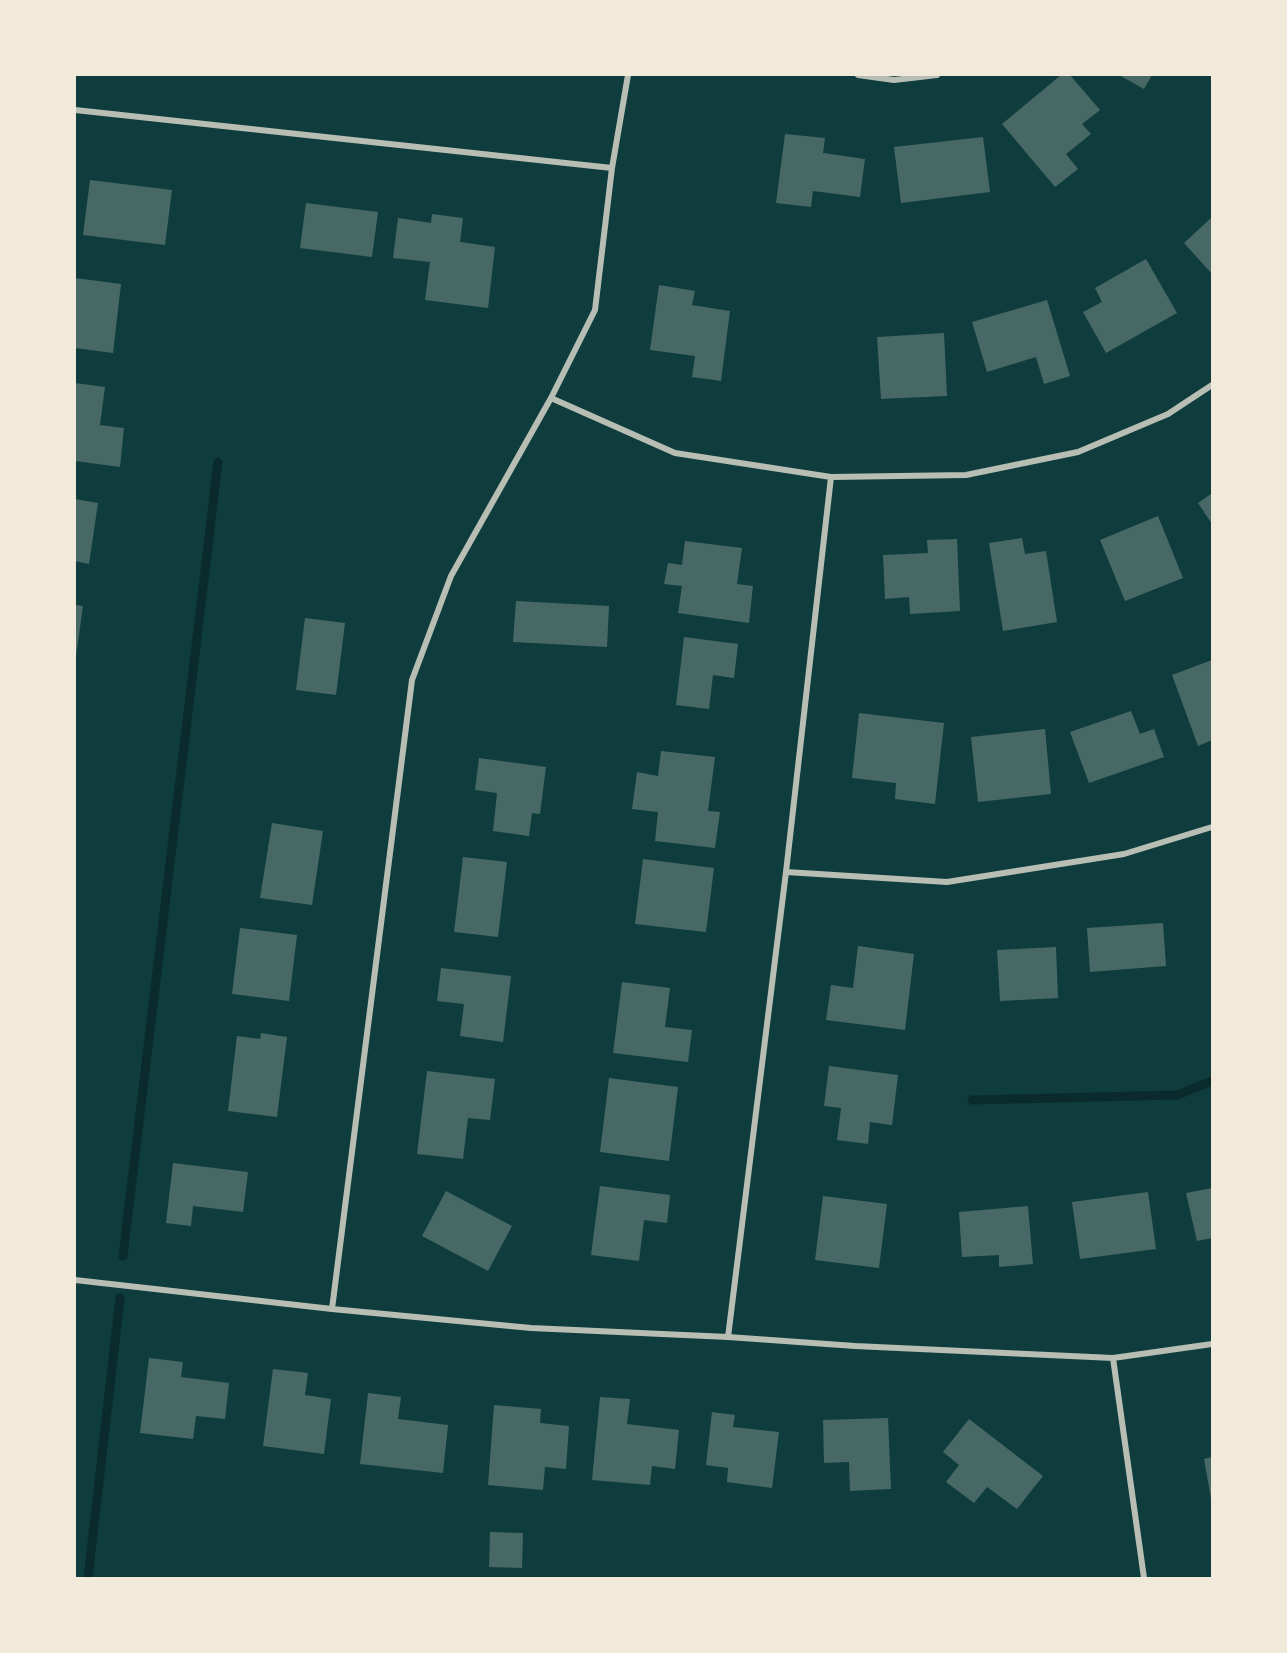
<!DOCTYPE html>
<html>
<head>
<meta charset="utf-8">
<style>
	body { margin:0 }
	#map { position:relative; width:1287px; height:1653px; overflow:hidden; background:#0f3d3e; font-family:"Libre Baskerville",serif }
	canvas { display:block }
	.frame { position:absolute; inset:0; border:76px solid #f1e9da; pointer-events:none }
</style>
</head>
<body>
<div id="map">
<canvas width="1287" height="1653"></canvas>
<div class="frame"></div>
</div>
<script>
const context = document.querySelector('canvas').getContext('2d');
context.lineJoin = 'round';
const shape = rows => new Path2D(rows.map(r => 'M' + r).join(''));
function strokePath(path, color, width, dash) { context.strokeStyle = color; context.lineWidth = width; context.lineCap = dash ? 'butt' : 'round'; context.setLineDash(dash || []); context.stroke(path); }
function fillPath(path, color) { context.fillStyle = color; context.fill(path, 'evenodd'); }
strokePath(shape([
	[972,1100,1177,1095,1212,1081],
	[123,1256,218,462],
	[88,1578,120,1298]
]), '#0a2a2b', 9);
fillPath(shape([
	[1061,75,1070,75,1100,110,1082,124,1091,134,1066,154,1078,169,1055,187,1002,124],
	[1119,75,1152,75,1144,89],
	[785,134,825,138,823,153,865,159,860,197,813,191,811,207,776,203],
	[983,137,990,192,901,203,894,147],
	[90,180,172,190,165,245,83,235],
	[306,203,378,212,372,257,300,248],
	[432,214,463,218,460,242,495,247,488,308,425,300,430,262,393,258,398,218,431,223],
	[1212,217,1212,274,1184,243],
	[1146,259,1177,313,1106,353,1083,312,1102,302,1095,288],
	[75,278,121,284,113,353,75,348],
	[659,285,695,291,692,305,730,311,721,381,692,377,695,356,650,350],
	[1047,300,1070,376,1044,384,1036,357,987,372,972,322],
	[944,333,947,396,881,399,877,337],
	[75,383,105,387,100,425,124,428,120,467,75,461],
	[1212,493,1212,524,1198,503],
	[75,499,98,503,89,564,75,561],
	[1158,516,1183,578,1125,601,1100,540],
	[1022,538,1025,554,1046,551,1057,622,1003,631,989,543],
	[957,539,960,611,910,614,909,597,885,599,883,555,928,553,927,540],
	[685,541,742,548,737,584,753,586,749,623,678,613,682,586,664,584,668,563,682,565],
	[516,601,609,606,607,647,513,642],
	[75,605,83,606,76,656,75,656],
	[305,618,345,623,336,695,296,690],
	[684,637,738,644,734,678,713,675,709,709,676,705],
	[1212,660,1212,740,1198,746,1172,675],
	[1131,711,1140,734,1154,729,1164,757,1089,783,1070,732],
	[859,713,944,723,935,804,895,799,896,783,852,778],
	[1045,729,1051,794,978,802,971,737],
	[661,751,715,757,708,811,720,812,715,848,655,841,658,812,632,809,637,772,658,776],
	[479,758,546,767,540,814,532,813,529,836,493,831,497,793,475,790],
	[272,823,323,831,312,905,260,898],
	[463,857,507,862,498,937,454,932],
	[643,859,714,868,706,932,635,924],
	[1163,923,1166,966,1090,972,1087,928],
	[240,928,297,935,289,1001,232,994],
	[858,946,914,954,905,1030,826,1020,831,985,853,988],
	[1056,947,1058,998,1000,1001,997,950],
	[441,968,511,976,503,1042,460,1036,464,1004,437,1001],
	[622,982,670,988,665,1027,692,1030,688,1062,613,1053],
	[261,1033,287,1037,277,1117,228,1111,237,1036,260,1039],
	[829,1066,898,1075,892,1125,870,1122,868,1144,837,1140,841,1108,824,1106],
	[427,1071,495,1079,490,1120,468,1118,463,1159,417,1154],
	[609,1078,678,1087,669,1161,600,1152],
	[173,1163,248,1172,243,1212,193,1206,191,1226,166,1223],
	[600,1186,670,1195,667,1223,644,1220,639,1261,591,1255],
	[1212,1188,1212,1238,1197,1241,1186,1193],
	[446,1191,512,1226,488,1271,422,1236],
	[1148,1192,1156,1249,1080,1259,1072,1202],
	[823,1196,887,1204,879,1268,815,1260],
	[1028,1206,1033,1264,999,1267,999,1255,962,1257,959,1212],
	[149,1358,183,1362,181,1377,229,1383,225,1419,196,1416,193,1439,140,1433],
	[273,1369,308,1373,305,1395,331,1399,324,1454,263,1446],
	[368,1393,401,1397,398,1419,448,1425,443,1473,360,1464],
	[600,1397,630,1399,627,1424,679,1430,675,1469,652,1466,650,1485,592,1480],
	[494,1405,541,1409,540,1423,569,1426,566,1469,545,1467,543,1490,488,1485],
	[712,1412,735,1415,733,1427,779,1432,772,1488,727,1482,728,1468,706,1465],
	[888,1418,891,1489,850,1491,849,1462,824,1463,823,1420],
	[969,1419,1043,1476,1017,1509,987,1487,974,1503,946,1482,959,1465,943,1452],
	[1212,1457,1212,1499,1211,1499,1204,1459],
	[490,1532,523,1533,522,1568,489,1567]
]), '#486865');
strokePath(shape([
	[858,75,894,80,937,75],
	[75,110,612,168],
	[551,398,675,453,831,477,966,475,1078,452,1168,414,1212,385],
	[786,872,947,882,1124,854,1212,827],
	[75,1280,332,1309,531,1328,728,1337,855,1346,1113,1358,1212,1344],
	[332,1309,412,680,451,576,551,398,595,310,612,168,628,75],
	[728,1337,786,872,831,477],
	[1113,1358,1144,1578]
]), '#b8beb3', 6);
</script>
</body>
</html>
